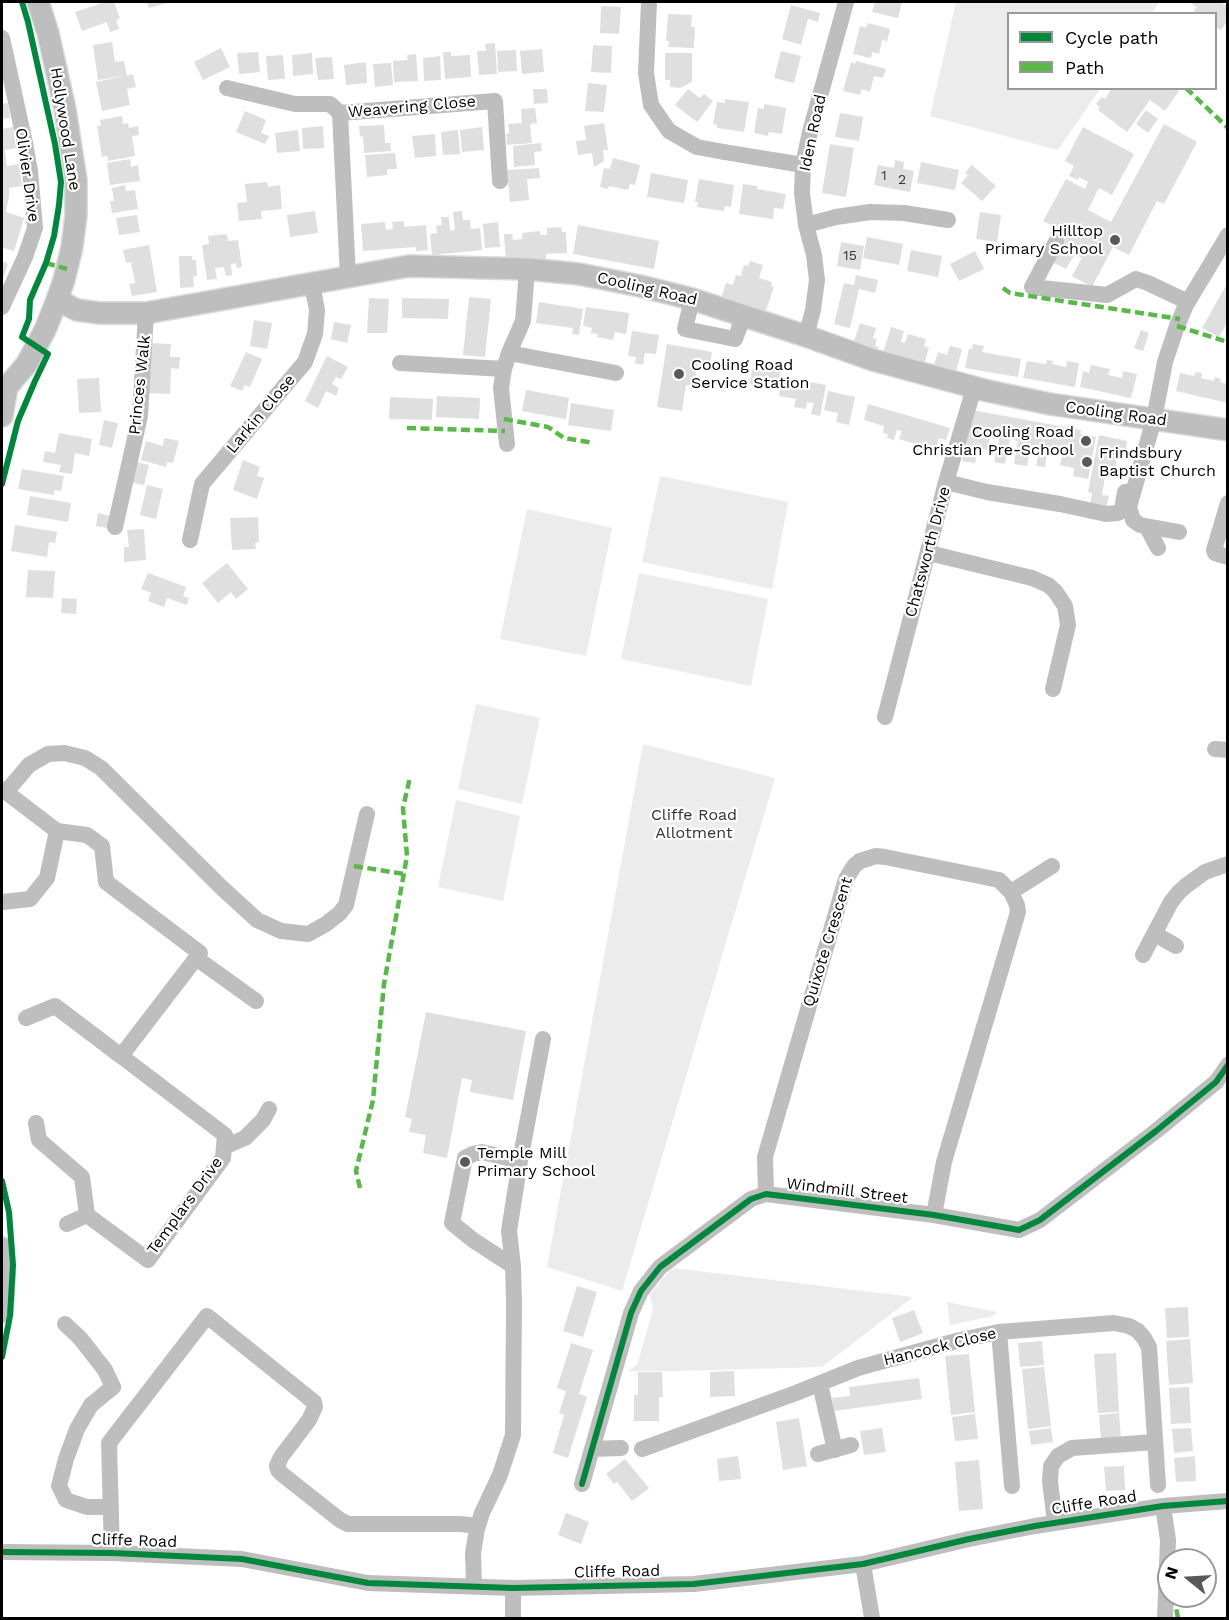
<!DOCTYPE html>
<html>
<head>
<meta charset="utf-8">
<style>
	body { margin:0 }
	#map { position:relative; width:1229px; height:1620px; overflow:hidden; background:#fff; font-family:"Work Sans",sans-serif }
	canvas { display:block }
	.frame { position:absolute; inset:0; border:3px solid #000; pointer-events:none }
	.legend { position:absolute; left:1007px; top:12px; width:210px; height:78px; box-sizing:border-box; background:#fff; border:2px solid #999; margin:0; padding:8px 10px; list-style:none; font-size:18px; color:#000 }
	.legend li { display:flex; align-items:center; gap:12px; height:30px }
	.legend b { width:30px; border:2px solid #999 }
	.north { position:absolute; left:1157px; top:1548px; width:60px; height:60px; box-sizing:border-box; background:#fff; border:2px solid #999; border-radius:50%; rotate:288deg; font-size:16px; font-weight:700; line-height:24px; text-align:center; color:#000 }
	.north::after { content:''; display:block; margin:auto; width:21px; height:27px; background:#595959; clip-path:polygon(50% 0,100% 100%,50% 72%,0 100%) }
</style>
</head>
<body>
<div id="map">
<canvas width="1229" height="1620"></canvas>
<div class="frame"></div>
<ul class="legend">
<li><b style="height:8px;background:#00873e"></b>Cycle path</li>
<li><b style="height:8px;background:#58b947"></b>Path</li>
</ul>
<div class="north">N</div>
</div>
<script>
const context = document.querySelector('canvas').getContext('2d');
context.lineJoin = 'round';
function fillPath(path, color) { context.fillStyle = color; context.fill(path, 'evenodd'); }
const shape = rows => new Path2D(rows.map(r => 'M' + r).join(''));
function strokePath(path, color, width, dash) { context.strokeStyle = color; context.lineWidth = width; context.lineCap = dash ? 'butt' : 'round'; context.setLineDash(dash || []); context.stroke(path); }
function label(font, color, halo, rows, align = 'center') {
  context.font = font + ' "Work Sans",sans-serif'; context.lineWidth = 4.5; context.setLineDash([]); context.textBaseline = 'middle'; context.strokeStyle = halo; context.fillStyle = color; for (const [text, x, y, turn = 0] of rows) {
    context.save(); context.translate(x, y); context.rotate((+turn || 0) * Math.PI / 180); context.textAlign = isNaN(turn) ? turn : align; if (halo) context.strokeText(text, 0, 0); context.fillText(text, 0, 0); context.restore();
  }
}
fillPath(shape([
	[956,2,1160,2,1152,13,1008,14,1008,88,1100,89,1058,150,930,116],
	[660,476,788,502,772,589,642,562],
	[527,509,612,528,586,656,500,639],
	[639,573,768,599,751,686,621,659],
	[476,704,540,718,522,804,458,789],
	[643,744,775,778,622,1291,547,1267],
	[456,800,520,816,503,901,438,887],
	[674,1268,913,1297,822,1367,676,1371,628,1371,637,1365,653,1310,650,1295,663,1278],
	[947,1302,997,1312,993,1316,950,1325]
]), '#ececec');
fillPath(shape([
	[105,2,114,2,120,18,116,20,119,29,110,32,107,22,82,31,75,12],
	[147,2,170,2,149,8],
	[875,2,902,2,898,18,872,12],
	[1189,2,1220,2,1228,7,1228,20,1221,30,1216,27,1216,14,1206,14,1202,11,1201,14,1198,14,1194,11,1197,7],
	[791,5,820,13,818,22,808,19,801,45,782,39],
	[601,6,621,7,619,34,600,33],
	[668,14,692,15,691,27,695,27,694,48,668,47,669,41,666,41],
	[868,23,890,29,887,41,882,40,879,54,872,52,871,58,853,54,860,26,866,28],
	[112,42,115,62,124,61,127,76,133,74,136,87,127,89,130,105,102,111,96,82,123,76,98,80,93,45],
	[495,43,497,74,479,75,477,51,486,51,485,44],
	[593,45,612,46,611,73,591,72],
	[221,48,230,67,203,80,194,62],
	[542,49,544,72,522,74,520,51],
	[516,50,517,71,498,72,497,51],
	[781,51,801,56,794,83,774,78],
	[258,52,260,72,239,74,237,53],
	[443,52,451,52,451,56,470,55,471,77,445,79],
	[312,53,313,74,293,76,292,55],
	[665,53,692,53,692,82,680,88,670,87,670,80,665,80],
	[416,54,418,81,394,82,393,61,408,60,407,55],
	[283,55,285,79,268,80,266,56],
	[440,56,441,80,424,81,423,58],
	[332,57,334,79,318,80,315,58],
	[856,61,886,69,883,78,874,76,870,92,862,89,860,95,843,91,851,62,855,64],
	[366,62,367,83,346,85,344,65],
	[391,63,393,85,375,87,373,64],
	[588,83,607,85,604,112,585,111],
	[1112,88,1176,88,1179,91,1165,111,1150,100,1127,132,1098,110,1100,107,1096,104,1102,97,1105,99],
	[533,89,547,89,548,103,534,104],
	[688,89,700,98,704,94,713,101,697,122,675,105],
	[725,99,749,102,744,132,717,128,717,125,713,124,717,102,725,103],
	[8,103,10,118,2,119,2,104],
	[764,104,786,108,782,134,769,132,768,136,754,133,758,108,764,109],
	[535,108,537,123,530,124,532,143,507,145,506,134,509,133,508,124,522,123,521,109],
	[1146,110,1158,119,1148,133,1136,124],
	[245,111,266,120,261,133,269,136,265,144,236,132],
	[840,113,863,117,859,141,835,137],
	[122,116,123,124,128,123,129,128,138,126,139,135,132,136,135,156,108,161,107,156,102,157,97,126,101,126,100,120],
	[604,123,608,150,603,150,604,161,594,167,592,153,578,155,576,141,586,140,584,126],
	[1164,124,1197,142,1164,204,1157,201,1129,255,1113,247,1092,287,1072,276,1082,258,1075,254,1066,269,1050,261,1065,232,1043,221,1066,179,1085,189,1088,182,1079,177,1078,180,1069,176,1074,166,1065,161,1083,127,1134,154,1112,195,1099,188,1088,210,1111,222],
	[384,125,385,143,390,143,391,151,364,153,363,136,360,137,359,126],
	[323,126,324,148,303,149,302,128],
	[13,127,16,148,5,150,7,166,19,164,22,186,9,188,9,197,6,212,24,218,14,251,3,248,2,252,2,189,3,189,2,129],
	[482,127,484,150,462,152,460,130],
	[298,130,300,151,277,153,275,133],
	[458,130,460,154,443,155,441,132],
	[435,134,436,156,415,158,412,136],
	[541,143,542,151,534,152,535,165,514,167,513,146],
	[830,144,854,148,846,197,822,193],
	[395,153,397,169,387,169,387,175,367,177,365,155],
	[613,158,640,165,635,185,630,184,628,190,609,186,608,189,600,187,604,168,610,169],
	[130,159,131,167,138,165,140,181,110,185,107,163],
	[895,160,904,162,903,169,914,171,910,192,874,185,878,165,894,168],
	[921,162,959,170,955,190,917,183],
	[972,165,996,186,982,201,961,183,968,175,965,173],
	[539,168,540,178,527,179,529,200,510,202,507,170],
	[651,173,688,180,684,203,647,197],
	[699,179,734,185,731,207,725,206,724,211,697,207,698,202,695,202],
	[267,182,268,187,280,185,282,209,261,211,262,219,239,221,237,203,247,202,245,184],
	[743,184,757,186,757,189,786,194,783,209,774,208,773,219,739,214],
	[125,185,126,191,135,190,138,209,112,213,110,201,114,201,112,188],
	[315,211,318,233,290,237,287,215],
	[462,211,463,220,470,220,471,229,480,228,482,250,432,255,430,234,437,233,436,226,442,225,441,217,449,217,450,231,455,230,453,212],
	[980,212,1001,215,997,242,976,239],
	[137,215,140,232,119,235,116,218],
	[404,221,404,227,426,225,428,250,416,251,416,247,363,251,361,224,385,222,386,230,393,229,392,222],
	[498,222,500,247,485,248,483,224],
	[578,225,659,241,654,269,573,254],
	[561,227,562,232,566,232,567,253,546,254,546,260,506,263,504,234,512,234,513,240,522,239,522,233,540,231,540,235,547,235,547,228],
	[227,234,228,241,238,240,242,267,237,268,236,263,231,264,232,275,226,276,224,267,215,268,217,279,207,280,202,245,209,244,208,236],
	[867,237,903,244,899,265,863,258],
	[841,242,864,246,860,270,837,266],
	[149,245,157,292,132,296,129,284,135,283,131,262,126,263,123,250],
	[911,250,942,256,938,277,907,271],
	[975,251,984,269,959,281,950,264],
	[179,256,192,256,192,260,196,260,197,276,193,276,194,287,180,288],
	[2,261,8,264,2,281],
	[750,261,763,265,759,278,772,282,771,286,774,287,765,313,721,298,726,283,733,285,736,275,741,276,744,265,748,266],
	[856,275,878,280,875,293,859,289,850,328,834,324,844,283,854,285],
	[1228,282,1228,321,1219,337,1202,328],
	[469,297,491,299,485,357,463,355],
	[369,298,389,299,387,333,367,333],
	[402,298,449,299,448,319,402,318],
	[539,302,583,309,579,335,572,334,573,328,536,323],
	[586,307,629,313,626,334,615,332,613,340,597,337,598,334,591,333,592,328,583,326],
	[254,320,272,323,267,349,250,346],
	[334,322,351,325,347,343,331,339],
	[860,323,876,328,873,338,877,339,875,346,879,347,875,358,851,350],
	[891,327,904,331,901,342,905,343,908,334,926,339,924,346,929,348,923,368,882,356],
	[1141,330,1149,333,1143,351,1134,348],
	[632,331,659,335,656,354,645,353,643,365,635,363,636,357,628,356],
	[148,343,171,344,170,357,180,357,179,369,171,368,170,394,146,393],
	[667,344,712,352,710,363,698,361,694,386,686,385,682,411,657,407],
	[973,344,984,346,982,352,1021,359,1018,377,965,368,969,349,972,349],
	[950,346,962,349,955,375,933,368,938,352,947,355],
	[246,352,262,359,250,387,245,385,242,391,230,386],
	[327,356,348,367,341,379,336,377,332,384,339,388,336,396,326,391,318,408,305,401],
	[1047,360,1053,361,1052,364,1066,367,1067,361,1079,363,1075,387,1023,378,1027,361,1046,364],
	[754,363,781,369,777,390,749,384],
	[1091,365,1110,369,1108,375,1122,378,1123,371,1137,374,1131,398,1080,387,1083,371,1089,373],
	[1196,372,1202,373,1201,378,1214,381,1215,377,1221,379,1220,382,1228,384,1228,403,1176,391,1180,373,1194,376],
	[783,377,826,385,820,416,811,414,814,403,807,402,806,409,794,407,796,399,779,396],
	[99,378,101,412,79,413,77,379],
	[526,390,569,398,566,419,522,411],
	[828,391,855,397,849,425,836,422,838,413,824,410],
	[437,396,480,398,479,419,436,417],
	[390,397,433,399,432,420,389,419],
	[571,403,614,410,611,431,568,425],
	[868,404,950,428,946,440,939,438,935,450,899,439,902,431,897,430,894,440,887,438,888,434,883,433,884,426,864,420],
	[972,410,1081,430,1080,434,1096,437,1088,479,1073,476,1074,468,1060,465,1063,452,1048,449,1045,467,1036,466,1040,448,1031,446,1027,466,1014,464,1018,441,1010,439,1005,464,994,462,999,439,990,437,988,450,978,448,975,463,962,461],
	[104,420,118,423,112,448,99,445],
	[59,433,92,439,89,456,75,453,72,474,59,472,61,465,43,462,45,451,55,453],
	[1099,435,1127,441,1125,454,1118,453,1114,473,1106,471,1102,495,1109,496,1105,514,1089,510,1092,493,1088,492],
	[164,438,179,441,173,463,167,462,166,467,141,460,146,441,163,446],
	[243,460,260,467,257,476,264,478,257,499,233,490],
	[132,461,149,465,144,485,127,482],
	[22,469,64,476,61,491,55,490,54,495,18,489],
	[147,485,163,489,156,519,140,515],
	[30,496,71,503,68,522,27,515],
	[98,513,111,516,108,528,96,526],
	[258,517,259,542,255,543,256,549,232,550,230,518],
	[15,525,57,532,55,543,49,542,47,557,11,551],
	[144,529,146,560,124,562,124,547,129,547,127,530],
	[227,563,248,589,236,599,231,592,218,603,202,583],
	[28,570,55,571,53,598,26,597],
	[148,573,186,587,183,596,189,598,187,605,167,598,164,607,148,601,151,593,141,589],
	[62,598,77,599,76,614,61,613],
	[426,1012,526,1031,513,1100,470,1092,472,1080,462,1078,447,1158,423,1153,426,1135,409,1132,412,1119,405,1117],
	[577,1286,597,1292,583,1337,563,1331],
	[1188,1307,1189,1337,1167,1338,1165,1308],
	[914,1310,923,1333,900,1342,892,1318],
	[1190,1339,1193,1383,1169,1385,1166,1341],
	[1042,1341,1044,1365,1020,1367,1018,1343],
	[571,1343,593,1350,579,1394,587,1397,568,1458,553,1453,564,1415,559,1413,566,1391,557,1388],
	[1116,1353,1119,1412,1098,1413,1094,1354],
	[969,1354,975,1412,951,1415,945,1356],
	[1044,1367,1051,1426,1028,1429,1022,1369],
	[734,1371,735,1396,710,1397,710,1372],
	[638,1372,662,1372,663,1397,659,1397,659,1421,634,1421,634,1395,638,1395],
	[919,1378,922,1399,834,1411,832,1398,850,1396,849,1387],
	[1189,1387,1191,1423,1171,1424,1169,1388],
	[1119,1413,1121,1438,1101,1440,1099,1415],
	[975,1414,978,1439,955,1441,952,1417],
	[799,1418,807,1466,783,1470,776,1422],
	[882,1428,886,1452,864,1455,860,1431],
	[1051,1428,1053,1442,1031,1445,1029,1431],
	[1191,1428,1193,1451,1174,1453,1172,1429],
	[738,1456,741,1479,719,1481,717,1459],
	[1195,1456,1196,1481,1176,1482,1174,1458],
	[625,1459,649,1488,632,1501,617,1482,614,1484,606,1474],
	[979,1460,983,1509,959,1511,955,1462],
	[1124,1466,1125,1490,1106,1491,1104,1467],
	[566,1513,589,1522,581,1544,558,1535]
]), '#dfdfdf');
const major = shape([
	[57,300,77,310,100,313,146,313,409,266,527,269,579,274,640,286,692,299,806,336,873,360,988,391,1050,404,1228,430],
	[2,416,7,387,26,365,45,330,57,300,64,280,72,247,76,215,76,180,65,109,48,33,38,2],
	[2,1248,4,1275,2,1312]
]);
strokePath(major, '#dbdbdb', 24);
strokePath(shape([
	[649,2,646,73,651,105,669,131,697,147,724,152,803,165],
	[2,38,25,143,30,171,35,228,25,257,2,307],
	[227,88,295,104,330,104,340,113],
	[806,225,836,217,870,212,904,213,948,220],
	[1056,242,1032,287,1107,295,1136,279,1148,283,1188,302],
	[348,277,340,113,495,101,500,181],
	[692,299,685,329,735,339,744,315],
	[806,336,813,310,817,280,814,255,806,225,802,193,803,165,810,132,846,2],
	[509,353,616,373],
	[400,363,504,369],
	[507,444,501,388,504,369,509,353,523,321,527,269],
	[946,482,987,492,1060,504,1106,514,1118,513,1122,509,1125,492],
	[1228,503,1214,550,1215,553,1228,557],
	[115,527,140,416,146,313],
	[1147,527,1158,548],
	[1179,532,1140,525,1133,520,1129,507,1154,419,1165,362,1177,326,1186,305,1228,235],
	[190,540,202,484,305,362,315,334,317,310,312,284],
	[929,553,1032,578,1048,585,1055,591,1065,606,1068,625,1053,689],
	[885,717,946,482,974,388],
	[1215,749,1228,750],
	[2,789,57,831,87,835,102,846,106,882,200,953,121,1056,225,1135,223,1158,148,1260,87,1215,82,1177,39,1140,36,1123],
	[6,792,29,765,48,754,64,753,85,758,101,768,221,887,257,920,281,931,308,934,326,924,340,913,346,905,367,814],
	[1011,892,1052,866],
	[3,902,30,899,47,878,57,831],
	[1155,934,1176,946],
	[1143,955,1171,902,1179,892,1187,885,1205,872,1228,864],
	[196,958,256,1001],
	[26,1018,55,1006,121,1056],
	[224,1147,245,1138,263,1120,269,1109],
	[520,1161,543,1039],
	[766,1194,765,1157,846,879,854,866,860,861,876,856,885,857,999,880,1011,892,1017,905,1018,912,944,1162,934,1215],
	[67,1224,87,1215],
	[65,1324,80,1338,105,1370,113,1387,91,1405,77,1429,66,1459,59,1486,66,1500,87,1507,111,1507],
	[999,1332,1012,1486],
	[820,1384,835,1450],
	[592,1449,621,1448],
	[642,1449,796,1393,858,1368,960,1340,999,1332,1114,1323,1129,1326,1138,1331,1144,1338,1149,1347,1158,1485],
	[818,1454,851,1445],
	[582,1484,631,1313,641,1291,660,1267,751,1199,766,1194,934,1215,1019,1230,1040,1220,1156,1131,1216,1082,1228,1065],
	[1163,1506,1168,1540,1165,1618],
	[1055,1523,1050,1481,1051,1466,1058,1456,1072,1448,1155,1442],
	[2,1552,112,1553,242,1559,368,1583,513,1588,694,1584,863,1564,969,1539,1035,1526,1163,1506,1228,1501],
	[112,1553,109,1443,207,1316,314,1402,315,1407,309,1420,281,1457,277,1466,278,1470,283,1475,340,1520,348,1524,460,1524,478,1526],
	[863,1564,872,1618],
	[474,1586,473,1553,477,1529,482,1513,500,1475,513,1435,514,1302,513,1266,509,1231,520,1161,482,1152,473,1154,465,1158,452,1223,473,1240,513,1266],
	[513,1618,513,1588]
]), '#bebebe', 16);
strokePath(major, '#bebebe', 21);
strokePath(shape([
	[1186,88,1228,128],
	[46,263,67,269],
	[1003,288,1010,293,1180,319],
	[1177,326,1228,342],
	[504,419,548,427,564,438,594,443],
	[407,428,505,431],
	[354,866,404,874],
	[360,1188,356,1171,373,1100,384,984,407,856,403,808,410,777],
	[1168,1569,1169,1575],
	[1174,1596,1178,1618]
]), '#58b947', 4.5, [9, 4.5]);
strokePath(shape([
	[2,484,18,421,35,381,48,354,22,337,29,319,30,300,46,263,54,236,59,205,61,182,55,144,28,22,22,2],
	[2,1181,9,1212,13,1265,10,1316,2,1357],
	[582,1484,631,1313,641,1291,660,1267,751,1199,766,1194,934,1215,1019,1230,1040,1220,1156,1131,1216,1082,1228,1065],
	[2,1552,112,1553,242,1559,368,1583,513,1588,694,1584,863,1564,969,1539,1035,1526,1163,1506,1228,1501]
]), '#00873e', 6);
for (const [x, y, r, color] of [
	[1115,240,6,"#595959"],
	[679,374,6,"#595959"],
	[1086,441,6,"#595959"],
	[1087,462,6,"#595959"],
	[465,1162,6,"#595959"]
]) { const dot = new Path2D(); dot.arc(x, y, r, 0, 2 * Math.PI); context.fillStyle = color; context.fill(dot); strokePath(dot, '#fff', 2); }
label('14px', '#383838', null, [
	["1",884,176],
	["2",902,180],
	["15",850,256]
]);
label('16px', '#000', '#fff', [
	["Weavering Close",412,107,-5],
	["Hollywood Lane",65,129,81],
	["Iden Road",813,133,-78],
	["Olivier Drive",27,175,82],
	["Cooling Road",647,289,13],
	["Princes Walk",140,385,-84],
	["Larkin Close",261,414,-50],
	["Cooling Road",1116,414,8],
	["Chatsworth Drive",928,552,-75],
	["Quixote Crescent",828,942,-73],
	["Windmill Street",847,1191,7],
	["Templars Drive",185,1206,-54],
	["Hancock Close",940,1347,-14],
	["Cliffe Road",1094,1503,-9],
	["Cliffe Road",134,1541,2],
	["Cliffe Road",617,1572,-1]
]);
label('16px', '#000', '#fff', [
	["Hilltop",1103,231,"right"],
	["Primary School",1103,249,"right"],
	["Cooling Road",691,365],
	["Service Station",691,383],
	["Cooling Road",1074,432,"right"],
	["Christian Pre-School",1074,450,"right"],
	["Frindsbury",1099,453],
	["Baptist Church",1099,471],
	["Temple Mill",477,1153],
	["Primary School",477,1171]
], 'left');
label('16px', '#333', '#fff', [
	["Cliffe Road",694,815],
	["Allotment",694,833]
]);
</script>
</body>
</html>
